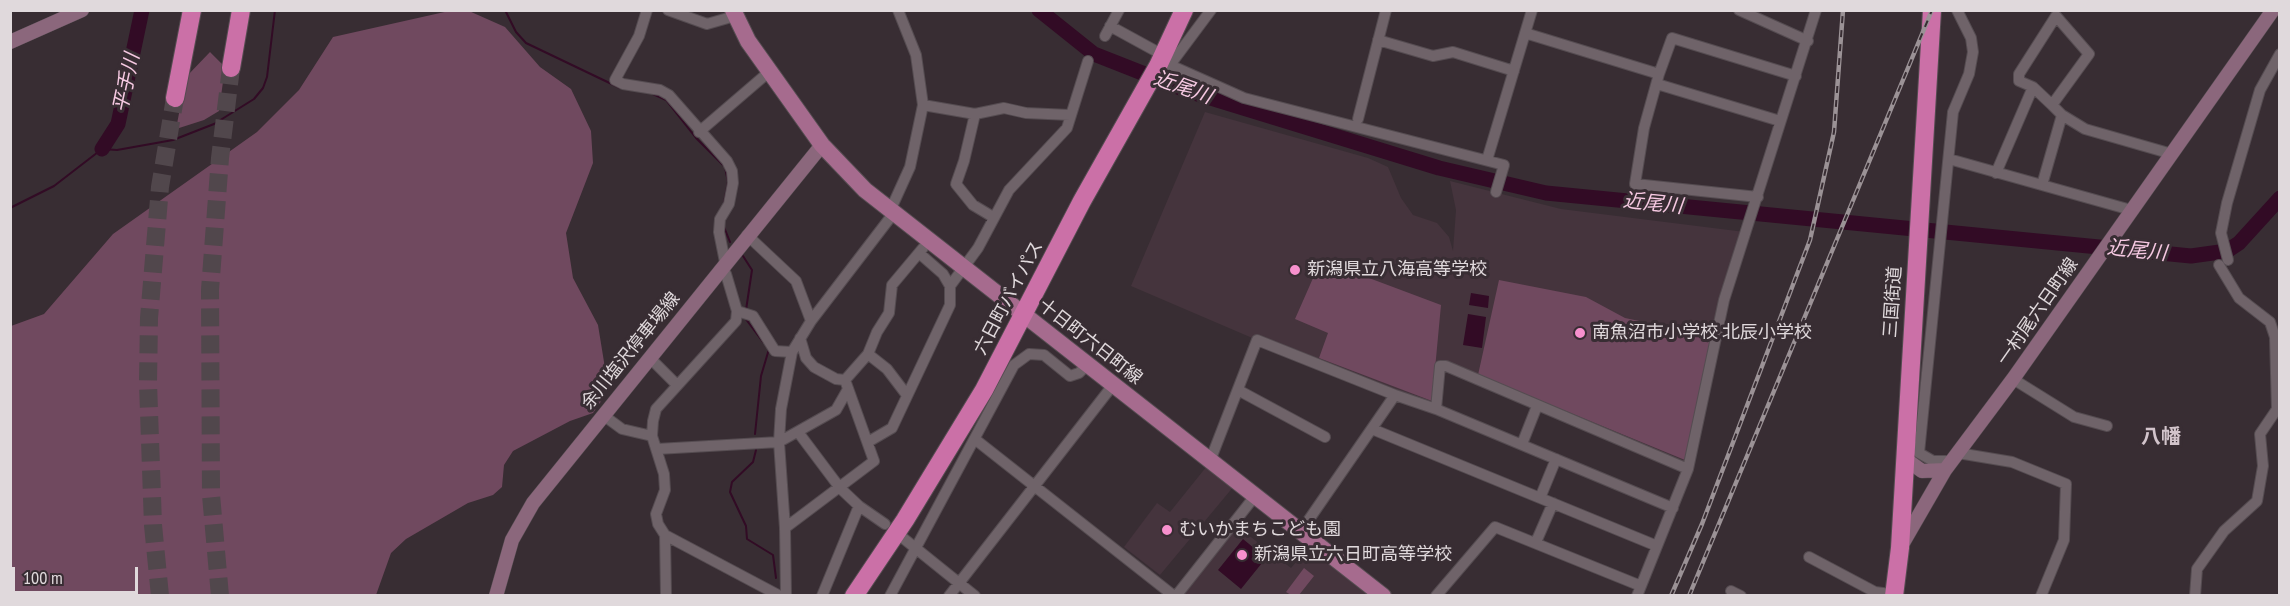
<!DOCTYPE html>
<html>
<head>
<meta charset="utf-8">
<style>
	body { margin:0 }
	#map { position:relative; width:2290px; height:606px; overflow:hidden; background:#382d33; font-family:"PT Sans Narrow",sans-serif }
	canvas { display:block }
	.frame { position:absolute; inset:0; border:12px solid #e0d9dc; pointer-events:none }
	.scale { position:absolute; left:12px; top:567px; width:126px; height:27px; box-sizing:border-box; border:3px solid #e0d9dc; border-top:0; padding-left:8px; font-size:18px; line-height:21px; white-space:nowrap; color:#e0d9dc; -webkit-text-stroke:4px #382d33; paint-order:stroke }
</style>
</head>
<body>
<div id="map">
<canvas width="2290" height="606"></canvas>
<div class="frame"></div>
<div class="scale">100 m</div>
</div>
<script>
const context = document.querySelector('canvas').getContext('2d');
context.lineJoin = 'round';
function fillPath(path, color) { context.fillStyle = color; context.fill(path, 'evenodd'); }
const shape = rows => new Path2D(rows.map(r => 'M' + r).join(''));
function strokePath(path, color, width, dash) { context.strokeStyle = color; context.lineWidth = width; context.lineCap = dash ? 'butt' : 'round'; context.setLineDash(dash || []); context.stroke(path); }
function label(font, color, halo, rows, align = 'center') {
  context.font = font + ' "PT Sans Narrow","Noto Sans JP",sans-serif'; context.lineWidth = 6; context.setLineDash([]); context.textBaseline = 'middle'; context.strokeStyle = halo; context.fillStyle = color; for (const [text, x, y, turn = 0] of rows) {
    context.save(); context.translate(x, y); context.rotate((+turn || 0) * Math.PI / 180); context.textAlign = isNaN(turn) ? turn : align; if (halo) context.strokeText(text, 0, 0); context.fillText(text, 0, 0); context.restore();
  }
}
fillPath(shape([
	[1205,112,1368,158,1388,167,1401,198,1413,215,1437,223,1449,237,1453,251,1456,210,1450,181,1561,209,1745,232,1688,469,1446,366,1436,409,1257,340,1131,286],
	[1207,466,1234,486,1160,575,1124,547,1157,503,1170,512],
	[1234,524,1291,568,1314,541,1383,596,1176,596]
]), '#45343d');
fillPath(shape([
	[449,11,469,11,505,27,540,67,571,89,591,131,593,163,566,233,573,278,598,325,605,368,604,397,593,413,570,421,513,451,504,465,502,487,493,495,468,503,406,539,391,553,376,595,11,595,11,326,44,314,113,234,257,132,299,90,333,37],
	[210,52,225,67,219,111,204,120,176,129,186,77],
	[1321,260,1441,305,1432,401,1319,358,1328,333,1295,319],
	[1499,280,1586,297,1625,318,1711,336,1685,460,1478,375],
	[1304,568,1314,576,1299,595,1291,595,1286,592]
]), '#70495f');
fillPath(shape([
	[1471,293,1489,296,1488,308,1469,305],
	[1468,314,1486,317,1482,348,1463,345],
	[1243,539,1266,558,1241,589,1218,570]
]), '#320b25');
strokePath(shape([
	[505,10,516,32,526,43,620,88],
	[653,94,666,100,696,138,725,167,728,182,724,203],
	[10,208,54,186,102,149,117,150,173,140,214,124,254,99,263,88,267,77,275,10],
	[724,227,730,242],
	[743,256,752,270,746,310],
	[745,318,763,342],
	[755,434,761,376,769,349],
	[756,450,753,462,732,482,730,492,746,526,747,539,773,555,776,578]
]), '#320b25', 2);
strokePath(shape([
	[1039,10,1094,54,1188,91,1439,168,1546,193,2191,256,2227,251,2239,243,2280,198],
	[102,149,118,124,142,10]
]), '#320b25', 15);
strokePath(shape([
	[160,596,153,525,148,383,149,318,160,187,175,98],
	[220,596,211,495,210,290,220,158,231,68]
]), '#51474c', 18, [18, 9]);
const street = shape([
	[647,10,639,36,615,80,623,84,660,90,669,95,727,161,732,171,733,183,729,204,720,219,719,232,725,262],
	[668,10,707,24,735,16],
	[1739,10,1808,41],
	[1110,26,1163,55],
	[1525,33,1659,74],
	[1105,36,1119,10],
	[1378,40,1433,56,1453,52,1514,71],
	[1164,64,1170,65,1211,10],
	[1170,65,1244,98,1504,165,1496,192],
	[1657,84,1780,121],
	[923,105,975,114,1004,108,1026,113,1070,115],
	[2052,105,2089,54,2056,16,2019,74,2019,81,2033,87,2052,105,2062,115,2085,129,2172,154],
	[975,114,964,161,956,184,973,205,993,217],
	[1358,119,1386,10],
	[699,132,770,71],
	[1949,159,2131,210],
	[1487,160,1532,10],
	[1996,173,2033,87],
	[2042,185,2062,115],
	[1758,197,1635,184,1644,128,1659,74,1672,38,1796,76],
	[890,211,910,167,923,105,916,55,898,10],
	[747,235,796,281,811,321],
	[2228,260,2221,233,2227,203,2260,90,2280,54],
	[720,269,726,274,737,311,736,321,656,409,653,421,652,436,664,474,665,490,656,514,658,524,665,535,780,596],
	[950,286,978,248,1009,190,1067,128,1088,61],
	[737,311,753,316,775,351,792,352],
	[800,338,806,358,814,367,836,379,845,380],
	[868,354,877,332,889,313,892,285,923,248],
	[650,358,677,385],
	[2013,379,2074,417,2107,426],
	[1238,390,1325,437],
	[1436,409,1673,508],
	[603,415,622,429,652,436],
	[1372,429,1657,546],
	[798,432,840,488,859,506,885,524],
	[976,440,1174,596],
	[868,442,892,428,950,305,950,286,943,274,919,253],
	[1522,444,1537,406],
	[657,449,779,442,836,410,848,389],
	[1958,453,2012,462,2066,484,2064,540,2041,596],
	[1210,461,1257,340,1395,395,1436,409,1440,366,1446,366,1688,469],
	[1952,461,1933,461,1919,453,1953,112,1969,74,1973,52,1971,38,1957,10],
	[1540,498,1556,459],
	[785,528,874,461,845,380,868,354,887,369,906,394],
	[1301,531,1395,395],
	[665,535,666,596],
	[903,538,975,596],
	[1536,542,1553,503],
	[1809,557,1875,592,1898,595],
	[1731,591,1741,596],
	[786,596,785,528,779,442,781,409,792,352,811,321,893,214],
	[822,596,859,506],
	[890,596,1014,365,1029,354,1044,355,1070,376,1079,373,1087,365],
	[949,596,1113,385],
	[1176,596,1255,496],
	[1436,596,1495,527,1641,586],
	[1637,596,1688,469,1724,300,1816,10],
	[2195,596,2197,569,2224,531,2257,501,2263,466,2260,434,2277,409,2275,337,2270,322,2239,298,2219,265]
]);
const secondary = shape([
	[10,42,82,10],
	[1904,458,1922,471,1945,470],
	[1900,548,1945,470,2013,379,2273,10],
	[496,596,512,540,533,503,822,145]
]);
const primary = shape([
	[733,10,748,41,822,145,865,190,1383,596]
]);
const highway = shape([
	[231,68,241,10],
	[175,98,192,10],
	[854,596,905,520,984,390,1082,201,1158,66,1184,10],
	[1894,596,1900,548,1932,10]
]);
strokePath(street, '#554c51', 12);
strokePath(secondary, '#554c51', 15);
strokePath(primary, '#554c51', 18);
strokePath(highway, '#554c51', 20);
strokePath(street, '#6f6369', 10);
strokePath(secondary, '#8b677c', 14);
strokePath(primary, '#a66b8e', 16);
strokePath(highway, '#cb70a7', 18);
const rail = shape([
	[1671,596,1702,524,1810,240,1834,132,1843,10],
	[1689,596,1932,10]
]);
strokePath(rail, '#9b9296', 4.5);
strokePath(rail, '#382d33', 2, [7]);
for (const [x, y, r, color] of [
	[1295,270,6,"#f790cd"],
	[1580,333,6,"#f790cd"],
	[1167,530,6,"#f790cd"],
	[1242,555,6,"#f790cd"]
]) { const dot = new Path2D(); dot.arc(x, y, r, 0, 2 * Math.PI); context.fillStyle = color; context.fill(dot); strokePath(dot, '#382d33', 2); }
label('18px', '#e0d9dc', '#382d33', [
	["新潟県立八海高等学校",1307,270],
	["南魚沼市小学校 北辰小学校",1592,333],
	["むいかまちこども園",1179,530],
	["新潟県立六日町高等学校",1254,555]
], 'left');
label('18px', '#e0d9dc', '#382d33', [
	["六日町バイパス",1009,298,-62],
	["三国街道",1893,302,-86],
	["一村尾六日町線",2038,312,-55],
	["十日町六日町線",1090,342,38],
	["余川塩沢停車場線",631,351,-51]
]);
label('italic 20px', '#f6c9e2', '#382d33', [
	["平手川",127,83,-78],
	["近尾川",1183,88,20],
	["近尾川",1653,204,6],
	["近尾川",2137,251,6]
]);
label('bold 20px', '#d2c4cb', '#382d33', [
	["八幡",2161,437]
]);
</script>
</body>
</html>
